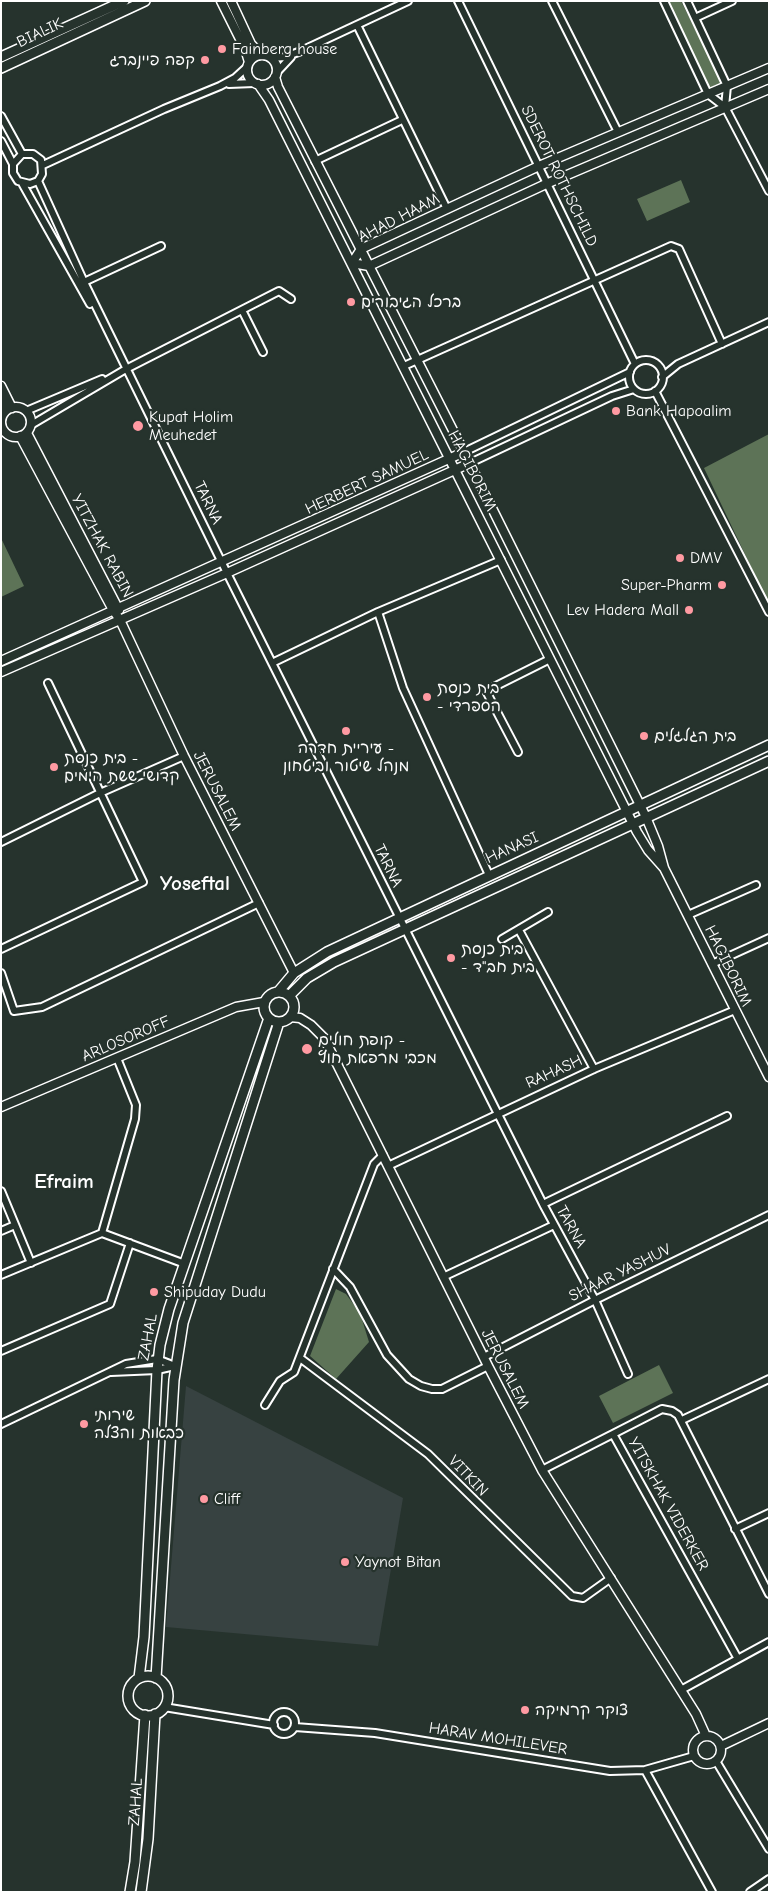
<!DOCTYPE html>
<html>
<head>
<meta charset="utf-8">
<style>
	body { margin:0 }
	#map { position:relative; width:770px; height:1893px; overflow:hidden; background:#26332d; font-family:"Comic Neue",sans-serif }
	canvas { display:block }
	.frame { position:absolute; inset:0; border:2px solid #fff; pointer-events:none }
</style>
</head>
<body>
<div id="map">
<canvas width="770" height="1893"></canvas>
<div class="frame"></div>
</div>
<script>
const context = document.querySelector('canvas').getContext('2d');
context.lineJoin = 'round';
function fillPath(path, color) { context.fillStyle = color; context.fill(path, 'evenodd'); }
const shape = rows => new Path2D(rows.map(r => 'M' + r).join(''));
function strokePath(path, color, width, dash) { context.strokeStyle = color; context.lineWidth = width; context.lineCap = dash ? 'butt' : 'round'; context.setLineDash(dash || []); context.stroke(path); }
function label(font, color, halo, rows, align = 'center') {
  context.font = font + ' "Comic Neue","Playpen Sans Hebrew",sans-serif'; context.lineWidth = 4.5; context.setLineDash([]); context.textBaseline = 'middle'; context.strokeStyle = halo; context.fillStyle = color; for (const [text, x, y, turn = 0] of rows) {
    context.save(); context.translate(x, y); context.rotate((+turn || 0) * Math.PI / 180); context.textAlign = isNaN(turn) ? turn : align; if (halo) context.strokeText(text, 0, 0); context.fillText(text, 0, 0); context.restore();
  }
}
fillPath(shape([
	[186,1386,403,1498,378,1646,166,1627]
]), '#374241');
fillPath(shape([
	[669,1,681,1,723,85,710,90],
	[681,180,690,202,647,221,637,199],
	[769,434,769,605,704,468],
	[1,538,24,586,1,597],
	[336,1289,346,1294,360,1313,369,1342,336,1379,310,1356],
	[659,1365,673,1393,613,1423,599,1396]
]), '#5d7357');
const minor = shape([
	[458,1,635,364],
	[552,1,618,132],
	[664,1,708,94,725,107,769,191],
	[687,1,727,86,725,107],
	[695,18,732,1],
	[357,25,447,209],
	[271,58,285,57,301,51,408,1],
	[277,72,291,57],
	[229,84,254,83],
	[1,116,22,154],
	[1,141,13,164,13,173,18,181,30,184,38,181,42,174,41,160,33,154,22,154,13,164],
	[315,161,402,120],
	[43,165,164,109,220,86,235,78,247,67],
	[38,181,84,282,227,573,543,1204,595,1300,628,1374],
	[22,183,90,304],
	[84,282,161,246],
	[242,310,263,352],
	'629 377a17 17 0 1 1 34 0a17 17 0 1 1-34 0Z',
	[404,366,671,246,679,249,722,344],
	[662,377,678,364,769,322],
	[655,391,769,612],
	[26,411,102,379],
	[31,425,126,369,279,291,291,299],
	[464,452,630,372],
	[470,463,612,396,634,389],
	[378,612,403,688,489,875],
	[272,663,378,612,501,560],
	[518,752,486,691,550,659],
	[1,842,100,793,184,756],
	[688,915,756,885],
	[519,930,594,1069],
	[502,939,548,912],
	[1,949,143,882,48,683],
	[712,964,769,938],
	[1,973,14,1011,42,1007,259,903],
	[388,1166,594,1069,735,1010],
	[1,1191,31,1263],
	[543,1204,727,1116],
	[1,1231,15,1225],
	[102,1233,135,1119,136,1105,117,1058],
	[102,1233,185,1264],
	[333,1269,350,1287,387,1355,409,1379,421,1386,432,1389,442,1389,488,1366],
	[1,1275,102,1233],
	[443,1277,554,1225],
	[1,1351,110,1304,130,1243],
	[484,1357,595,1300,769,1215],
	[300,1358,428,1454,572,1596,583,1598,611,1578],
	[111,1372,157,1370,175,1366],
	[265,1405,280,1381,294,1372,374,1164,383,1155],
	[682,1420,769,1379],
	[1,1424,126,1364,157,1359,175,1366],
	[613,1434,662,1409,672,1411,678,1415,769,1594],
	[542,1470,613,1434,738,1659],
	[735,1529,769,1513],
	[681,1690,769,1642],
	[164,1707,274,1725],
	'273 1723a11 11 0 1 1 22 0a11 11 0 1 1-22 0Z',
	[295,1727,375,1733,610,1771,645,1770,694,1756],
	[716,1761,769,1849],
	[645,1770,712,1892],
	[750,1892,769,1879]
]);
const tertiary = shape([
	[221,1,245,49,249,62],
	[231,1,251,44,261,55],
	'247 70a15 15 0 1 1 30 0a15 15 0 1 1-30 0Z',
	[275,77,278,87,464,452,646,817,658,846,664,868,769,1077],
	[258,84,269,100,637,832,648,850,664,868],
	[352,263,361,249,539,166,769,68],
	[352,263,369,266,546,184,769,89],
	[1,386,12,408],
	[1,398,7,410],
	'1 422a15 15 0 1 1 30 0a15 15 0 1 1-30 0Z',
	[27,433,119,610],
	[20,436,113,610,120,620,184,756,294,973],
	[1,661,464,452],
	[1,672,227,573,470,463],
	[290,1017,300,1018,311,1025,324,1038,488,1366,542,1470,696,1714,706,1736],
	[1,1107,236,1007,264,1002],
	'693 1750a14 14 0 1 1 28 0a14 14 0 1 1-28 0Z',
	[721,1746,769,1723]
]);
const secondary = shape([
	[1,57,124,1],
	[1,68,145,1],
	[278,992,294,973,327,952,769,745],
	'264 1007a15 15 0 1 1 30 0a15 15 0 1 1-30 0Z',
	[289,996,307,978,334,962,769,761],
	'128 1696a20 20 0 1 1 40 0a20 20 0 1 1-40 0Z',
	[139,1678,144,1637,157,1370,160,1345,169,1309,269,1018],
	[156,1678,174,1380,183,1323,279,1022],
	[130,1892,135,1862,145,1715],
	[141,1892,148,1839,155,1714]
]);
strokePath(minor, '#fff', 10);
strokePath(tertiary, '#fff', 11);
strokePath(secondary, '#fff', 12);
strokePath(minor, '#26332d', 6);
strokePath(tertiary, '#26332d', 8);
strokePath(secondary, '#26332d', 9);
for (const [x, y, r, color] of [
	[222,49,5,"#ff9aa2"],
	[205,60,5,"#ff9aa2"],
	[351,302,5,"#ff9aa2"],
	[616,411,5,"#ff9aa2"],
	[138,426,6,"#ff9aa2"],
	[680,558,5,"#ff9aa2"],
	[722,585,5,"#ff9aa2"],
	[689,610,5,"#ff9aa2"],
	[427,697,5,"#ff9aa2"],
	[346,731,5,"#ff9aa2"],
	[644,736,5,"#ff9aa2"],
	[54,767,5,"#ff9aa2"],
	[451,958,5,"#ff9aa2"],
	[307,1049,6,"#ff9aa2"],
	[154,1292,5,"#ff9aa2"],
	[84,1424,5,"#ff9aa2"],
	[204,1499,5,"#ff9aa2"],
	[345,1562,5,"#ff9aa2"],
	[525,1710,5,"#ff9aa2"]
]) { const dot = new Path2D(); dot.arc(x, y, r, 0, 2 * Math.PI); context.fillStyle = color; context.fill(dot); strokePath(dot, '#26332d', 2); }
label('16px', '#fff', '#26332d', [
	["BIALIK",40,33,-25],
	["SDEROT ROTHSCHILD",559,176,64],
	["AHAD HAAM",399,218,-27],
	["HAGIBORIM",472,471,63],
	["HERBERT SAMUEL",367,482,-25],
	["TARNA",208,503,64],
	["YITZHAK RABIN",102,546,62],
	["JERUSALEM",217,791,63],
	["HANASI",512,848,-24],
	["TARNA",388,866,64],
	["HAGIBORIM",728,966,64],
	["ARLOSOROFF",126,1039,-23],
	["RAHASH",554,1072,-24],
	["TARNA",571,1227,61],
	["SHAAR YASHUV",620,1273,-26],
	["ZAHAL",148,1337,-79],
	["JERUSALEM",505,1369,63],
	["VITKIN",468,1476,46],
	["YITSKHAK VIDERKER",668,1504,61],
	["HARAV MOHILEVER",498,1739,9],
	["ZAHAL",136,1802,-86]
]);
label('16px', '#fff', '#26332d', [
	["Fainberg house",232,49],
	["קפה פיינברג",195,60,"right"],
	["ברכל הגיבורים",361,302],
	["Bank Hapoalim",626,411],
	["Kupat Holim",149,417],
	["Meuhedet",149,435],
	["DMV",690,558],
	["Super-Pharm",712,585,"right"],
	["Lev Hadera Mall",679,610,"right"],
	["בית כנסת",437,688],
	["- הספרדי",437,706],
	["בית הגלגלים",654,736],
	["עיריית חדרה -",346,748,"center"],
	["מנהל שיטור וביטחון",346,766,"center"],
	["בית כנסת -",64,758],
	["קדושי ששת הימים",64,776],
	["בית כנסת",461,949],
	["- בית חב\"ד",461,967],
	["קופת חולים -",318,1040],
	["מכבי מרפאת חוץ",318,1058],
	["Shipuday Dudu",164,1292],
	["שירותי",94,1415],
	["כבאות והצלה",94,1433],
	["Cliff",214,1499],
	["Yaynot Bitan",355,1562],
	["צוקר קרמיקה",535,1710]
], 'left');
label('bold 21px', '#fff', '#26332d', [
	["Yoseftal",195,884],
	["Efraim",64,1182]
]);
</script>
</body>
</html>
